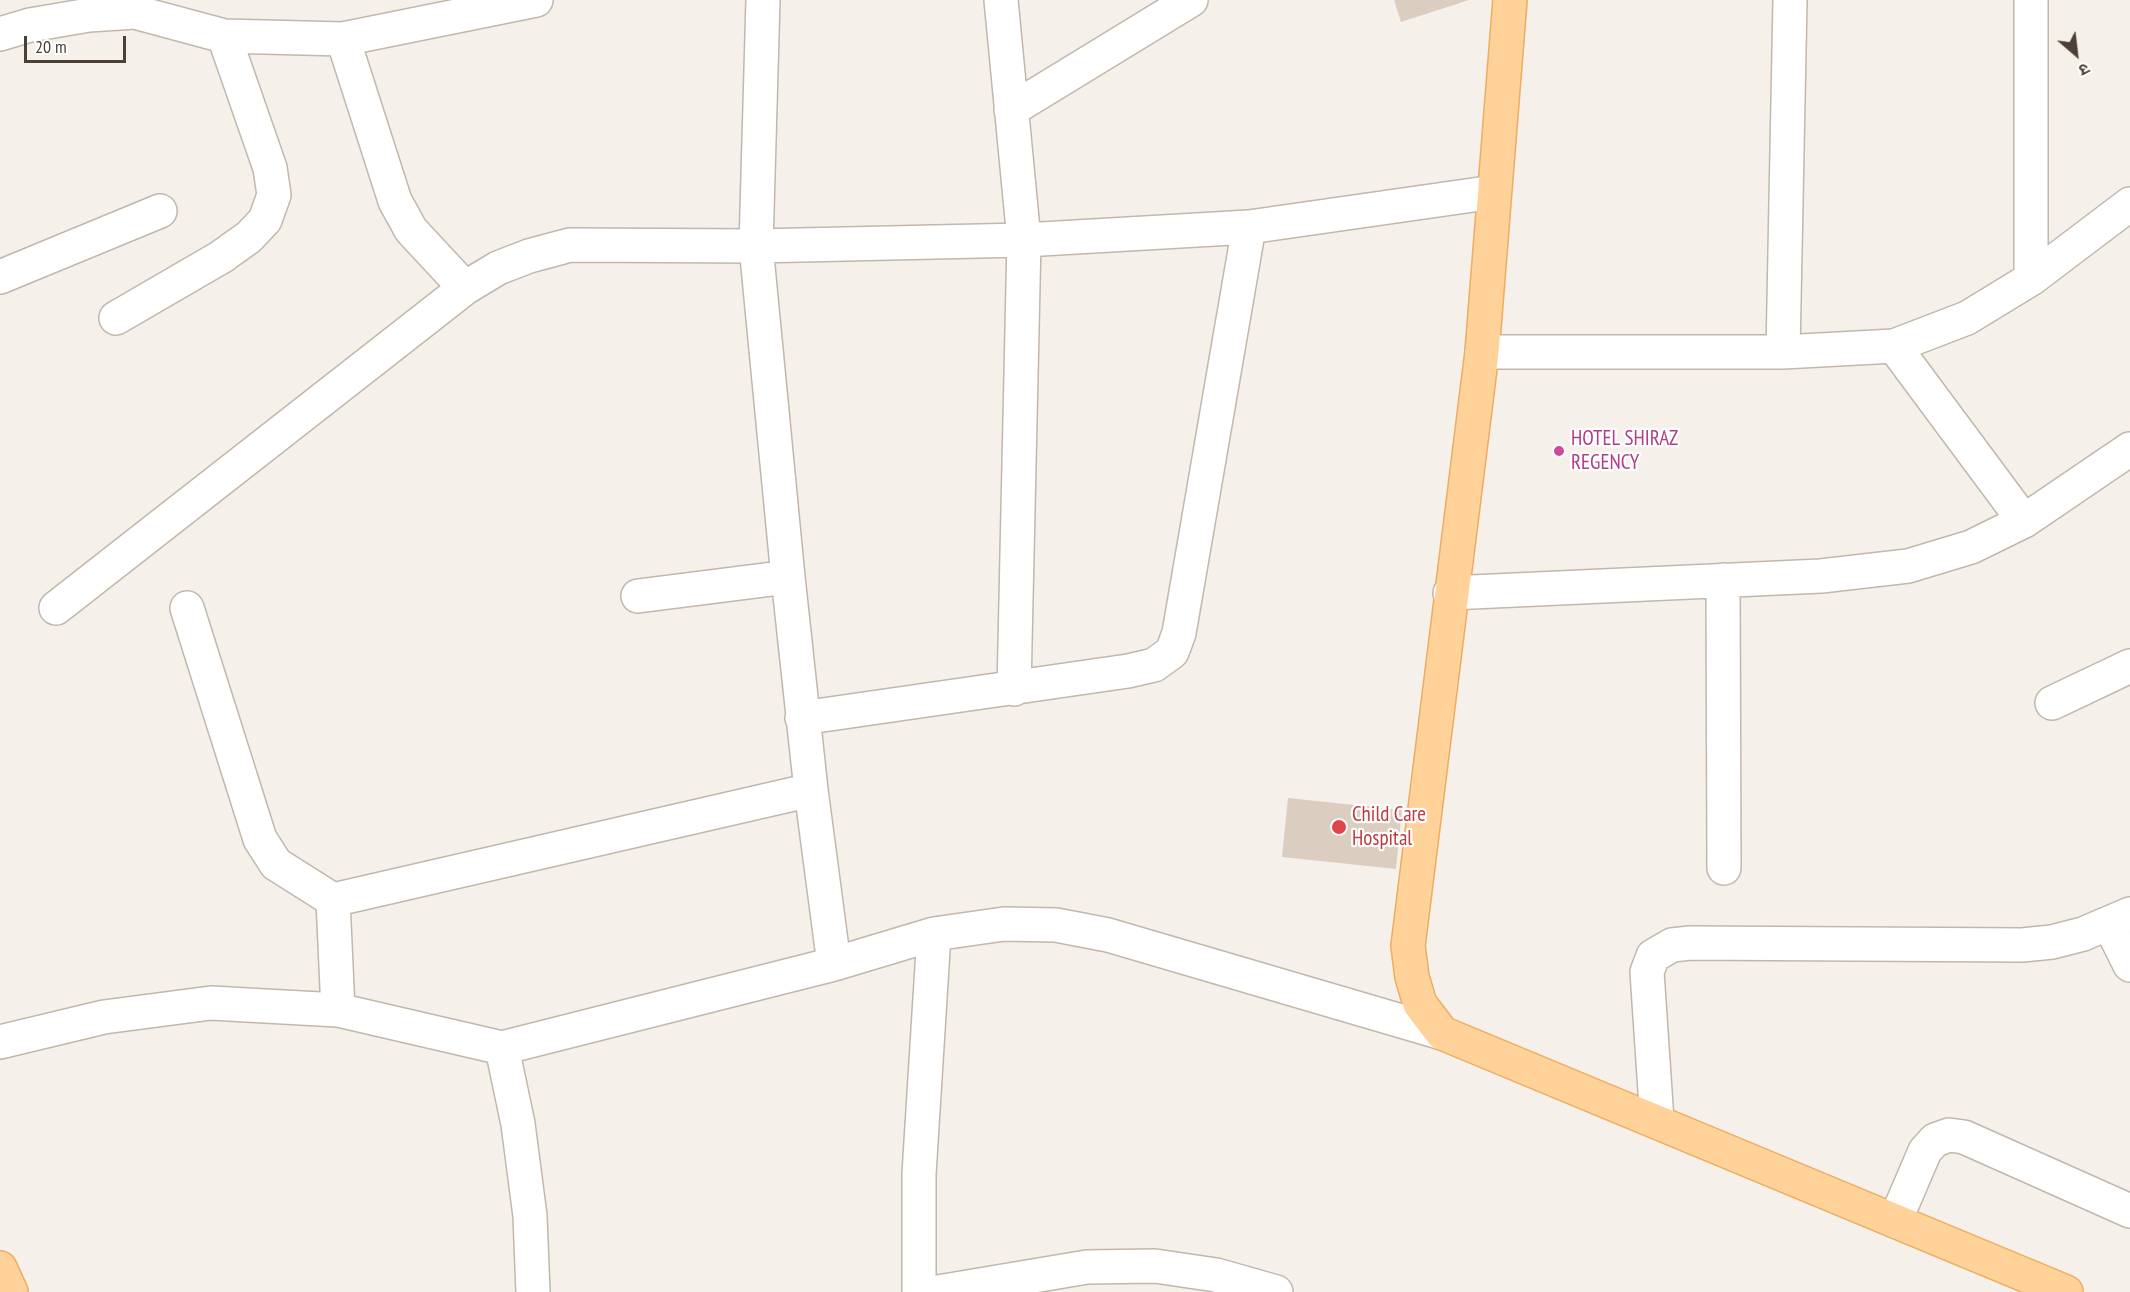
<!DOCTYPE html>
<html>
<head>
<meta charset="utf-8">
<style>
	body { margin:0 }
	#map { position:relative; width:2130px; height:1292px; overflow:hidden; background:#f6f0ea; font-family:"PT Sans Narrow","Noto Sans Devanagari",sans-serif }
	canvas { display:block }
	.north { position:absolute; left:2046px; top:24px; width:60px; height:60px; -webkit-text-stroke:4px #fff; paint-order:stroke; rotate:152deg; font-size:16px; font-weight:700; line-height:24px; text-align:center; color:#4b4037 }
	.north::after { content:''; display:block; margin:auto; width:21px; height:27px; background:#4b4037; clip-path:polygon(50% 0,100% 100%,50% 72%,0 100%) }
	.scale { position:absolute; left:24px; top:36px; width:102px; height:27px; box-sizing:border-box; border:3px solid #4b4037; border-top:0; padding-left:8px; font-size:18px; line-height:21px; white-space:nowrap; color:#4b4037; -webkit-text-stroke:4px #fff; paint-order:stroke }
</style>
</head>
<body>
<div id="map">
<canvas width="2130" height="1292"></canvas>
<div class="north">उ</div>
<div class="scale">20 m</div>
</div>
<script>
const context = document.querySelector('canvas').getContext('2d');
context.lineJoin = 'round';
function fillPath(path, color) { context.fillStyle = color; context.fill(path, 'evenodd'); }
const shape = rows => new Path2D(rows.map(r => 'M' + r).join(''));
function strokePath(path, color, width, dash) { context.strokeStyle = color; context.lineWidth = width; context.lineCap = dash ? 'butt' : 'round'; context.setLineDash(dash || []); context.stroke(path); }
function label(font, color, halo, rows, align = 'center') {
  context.font = font + ' "PT Sans Narrow",sans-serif'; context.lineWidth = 4.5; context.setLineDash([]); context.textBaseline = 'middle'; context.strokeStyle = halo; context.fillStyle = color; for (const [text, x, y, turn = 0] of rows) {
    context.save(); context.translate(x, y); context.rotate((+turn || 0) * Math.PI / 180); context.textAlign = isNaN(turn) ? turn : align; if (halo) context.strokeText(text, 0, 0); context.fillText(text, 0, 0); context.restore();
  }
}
fillPath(shape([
	[1394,0,1469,0,1401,22],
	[1288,798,1402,810,1396,869,1282,857]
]), '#dccdc1');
const minor = shape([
	[763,0,756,246,788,577],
	[1001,0,1024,240,1014,689],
	[0,34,30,25,89,15,135,12,224,36,343,39,536,0],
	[343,39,395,201,411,230,465,288],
	[1011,110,1191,0],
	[0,277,160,211],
	[2031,279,2031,0],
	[116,318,221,257,249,237,265,220,274,195,270,168,224,36],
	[1894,346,2024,521],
	[1482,352,1783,352,1894,346,1967,318,2031,279,2130,204],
	[1783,352,1790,0],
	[1723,580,1724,868],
	[1450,593,1821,576,1908,566,1971,547,2024,521,2130,449],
	[638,596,788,577,811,790],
	[56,608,465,288,498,268,529,256,570,245,756,246,1024,240,1249,227],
	[187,608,260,839,276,864,333,900,338,1010],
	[2052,703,2130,666],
	[802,718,1128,671,1154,665,1172,652,1179,633,1249,227,1494,192],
	[333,900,811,790,834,964,934,934,919,1174,919,1292],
	[2109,923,2130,965],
	[934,934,1004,924,1056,925,1108,935,1442,1033],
	[0,1042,104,1017,211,1003,338,1010,502,1048,518,1124,530,1216,533,1292],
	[502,1048,834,964],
	[1657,1121,1647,972,1653,956,1672,945,1690,943,2022,945,2052,942,2083,934,2130,914],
	[1895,1221,1925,1151,1935,1140,1949,1135,1964,1137,2130,1211],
	[938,1292,1087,1267,1155,1266,1216,1275,1276,1292]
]);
const major = shape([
	[1510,0,1482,352,1408,946,1412,977,1420,1004,1442,1033,2066,1292],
	[0,1268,11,1292]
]);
strokePath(minor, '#c2b7ac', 36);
strokePath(major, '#edad61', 36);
strokePath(minor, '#fff', 33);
strokePath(major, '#ffd29a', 33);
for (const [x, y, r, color] of [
	[1559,451,6,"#d1479c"],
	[1339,827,8,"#e0444e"]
]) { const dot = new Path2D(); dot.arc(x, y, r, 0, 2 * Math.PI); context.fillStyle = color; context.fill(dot); strokePath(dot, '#fff', 2); }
label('21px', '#b23c85', '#fff', [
	["HOTEL SHIRAZ",1571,439],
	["REGENCY",1571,463]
], 'left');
label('21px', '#be3a42', '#fff', [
	["Child Care",1352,815],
	["Hospital",1352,839]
], 'left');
</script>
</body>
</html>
